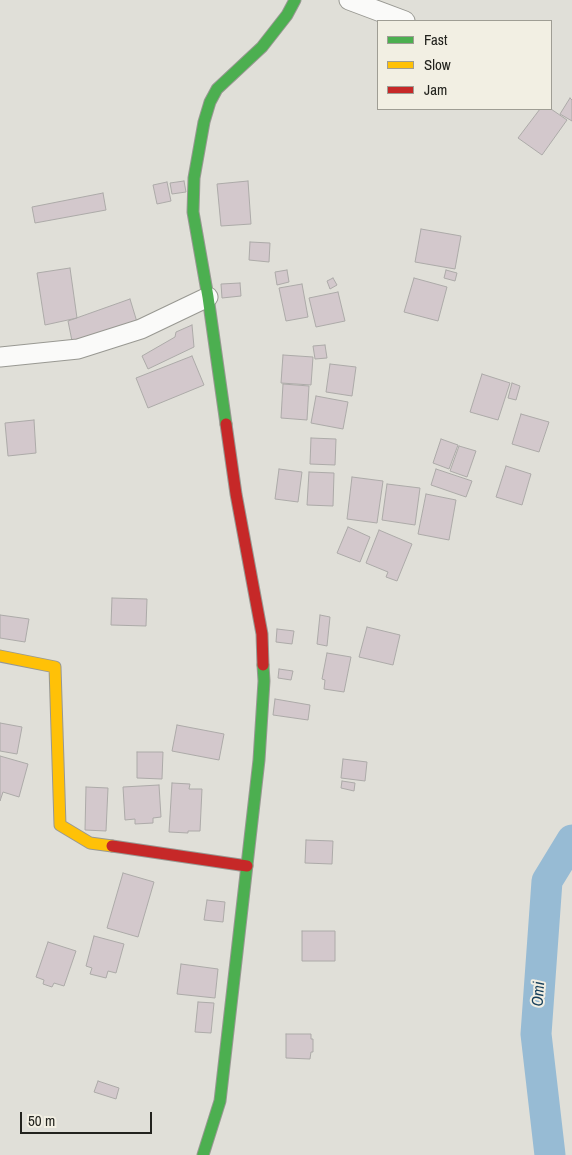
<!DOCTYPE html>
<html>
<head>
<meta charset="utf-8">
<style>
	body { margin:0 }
	#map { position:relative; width:572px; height:1155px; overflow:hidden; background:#e0dfd8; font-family:"Archivo Narrow",sans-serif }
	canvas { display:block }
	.legend { position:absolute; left:377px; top:20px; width:175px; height:90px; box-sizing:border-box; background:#f2efe3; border:1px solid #9f9d94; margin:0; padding:6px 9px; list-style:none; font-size:15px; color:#23231e }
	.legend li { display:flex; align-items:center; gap:10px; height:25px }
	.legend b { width:25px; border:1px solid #9f9d94 }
	.scale { position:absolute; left:20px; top:1112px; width:132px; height:22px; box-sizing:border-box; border:2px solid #23231e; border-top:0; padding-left:6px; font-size:15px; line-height:18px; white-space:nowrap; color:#23231e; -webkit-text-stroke:4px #f2efe3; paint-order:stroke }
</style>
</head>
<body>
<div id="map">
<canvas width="572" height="1155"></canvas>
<ul class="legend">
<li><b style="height:6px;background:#4caf50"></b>Fast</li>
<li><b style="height:6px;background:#ffc107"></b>Slow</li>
<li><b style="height:6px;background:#c62828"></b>Jam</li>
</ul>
<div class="scale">50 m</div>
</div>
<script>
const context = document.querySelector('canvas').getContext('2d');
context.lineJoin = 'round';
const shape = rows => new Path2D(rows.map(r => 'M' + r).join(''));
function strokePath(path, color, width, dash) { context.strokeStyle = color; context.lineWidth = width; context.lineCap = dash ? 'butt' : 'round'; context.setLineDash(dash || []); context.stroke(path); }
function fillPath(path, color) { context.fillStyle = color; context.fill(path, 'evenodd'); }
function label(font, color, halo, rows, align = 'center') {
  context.font = font + ' "Archivo Narrow",sans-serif'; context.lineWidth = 4; context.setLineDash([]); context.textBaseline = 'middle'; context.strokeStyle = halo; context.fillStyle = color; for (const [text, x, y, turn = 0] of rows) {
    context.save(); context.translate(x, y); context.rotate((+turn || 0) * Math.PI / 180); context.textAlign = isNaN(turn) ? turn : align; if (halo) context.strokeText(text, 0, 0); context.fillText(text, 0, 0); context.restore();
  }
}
strokePath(shape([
	[550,1155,536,1034,547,881,572,840]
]), '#97bbd4', 31);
const building = shape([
	[570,98,572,100,572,121,560,114,570,98],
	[540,109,551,109,567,120,542,155,518,138,540,109],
	[184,181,186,192,172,194,170,183,184,181],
	[248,181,251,224,221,226,217,184,248,181],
	[167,182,171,201,157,204,153,185,167,182],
	[103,193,106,210,35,223,32,207,103,193],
	[421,229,461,236,455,269,415,262,421,229],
	[250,242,270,243,269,262,249,260,250,242],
	[70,268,77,318,45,325,37,273,70,268],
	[287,270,289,282,277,285,275,272,287,270],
	[446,270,457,273,455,281,444,278,446,270],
	[333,278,337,285,330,289,327,281,333,278],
	[414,278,447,287,438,321,404,312,414,278],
	[240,283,241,296,222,298,221,284,240,283],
	[302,284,308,317,286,321,279,288,302,284],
	[338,292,345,321,316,327,309,298,338,292],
	[130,299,137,322,72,341,68,321,130,299],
	[192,325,194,347,148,369,142,356,175,337,176,332,192,325],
	[325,345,327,358,315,359,313,346,325,345],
	[283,355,313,357,311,385,281,383,283,355],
	[192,356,204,385,148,408,136,378,192,356],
	[330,364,356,367,352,396,326,392,330,364],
	[482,374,510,383,498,420,470,412,482,374],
	[512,383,520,386,516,400,508,398,512,383],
	[283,384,309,386,307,420,281,418,283,384],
	[316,396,348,402,343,429,311,423,316,396],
	[521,414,549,422,539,452,512,444,521,414],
	[34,420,36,453,8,456,5,423,34,420],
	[311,438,336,439,335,465,310,464,311,438],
	[441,439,458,445,449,469,433,463,441,439],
	[459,446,476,451,467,477,450,471,459,446],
	[506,466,531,474,522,505,496,497,506,466],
	[279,469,302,472,298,502,275,499,279,469],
	[436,469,472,481,466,497,431,485,436,469],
	[309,472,334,473,333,506,307,505,309,472],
	[352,477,383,481,377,523,347,519,352,477],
	[387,484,420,488,415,525,382,520,387,484],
	[426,494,456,500,449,540,418,534,426,494],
	[348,527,370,537,360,562,337,553,348,527],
	[379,530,412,544,397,581,386,577,388,572,366,563,379,530],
	[112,598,147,599,146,626,111,625,112,598],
	[0,615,29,619,25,642,0,638,0,615],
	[320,615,330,617,327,646,317,644,320,615],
	[367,627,400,635,393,665,359,657,367,627],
	[277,629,294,631,292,644,276,642,277,629],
	[327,653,351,657,344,692,324,689,325,680,322,679,327,653],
	[279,669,293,671,291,680,278,678,279,669],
	[275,699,310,705,308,720,273,715,275,699],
	[0,723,22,727,17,754,0,751,0,723],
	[177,725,224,734,219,760,172,751,177,725],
	[137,752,163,752,162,779,137,778,137,752],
	[0,756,28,764,19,797,3,792,0,801,0,756],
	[343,759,367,762,365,781,341,778,343,759],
	[342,781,355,783,354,791,341,788,342,781],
	[172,783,190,784,189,789,202,789,200,831,188,831,188,833,169,832,172,783],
	[159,785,161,817,153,818,153,823,135,824,135,819,125,820,123,787,159,785],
	[86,787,108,788,106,831,85,830,86,787],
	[306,840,333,841,332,864,305,863,306,840],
	[123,873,154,882,138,937,107,928,123,873],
	[207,900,225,902,223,922,204,920,207,900],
	[302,931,335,931,335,961,302,961,302,931],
	[94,936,124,944,116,973,108,971,106,978,90,974,92,968,86,966,94,936],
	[48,942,76,951,64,986,54,983,52,987,43,984,44,980,36,977,48,942],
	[181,964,218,969,215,998,177,994,181,964],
	[198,1002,214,1003,211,1033,195,1032,198,1002],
	[286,1034,311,1034,311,1039,313,1039,313,1052,311,1052,310,1059,286,1058,286,1034],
	[98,1081,119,1088,116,1099,94,1092,98,1081]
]);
fillPath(building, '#d3c8cc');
strokePath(building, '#acaaa8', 1);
const street = shape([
	[349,0,405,21],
	[0,357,78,349,141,329,208,297]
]);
const fast = shape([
	[226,424,208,297,193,212,194,178,204,122,210,102,217,89,262,47,287,15,295,0],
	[203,1155,220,1101,259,760,264,681,263,665]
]);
const slow = shape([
	[0,656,55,667,60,825,90,843,112,846]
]);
const jam = shape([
	[226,424,236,494,262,634,263,665],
	[112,846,247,866]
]);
strokePath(street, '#989892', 21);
strokePath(fast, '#989892', 13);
strokePath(slow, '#989892', 13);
strokePath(jam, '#989892', 13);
strokePath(street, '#fafaf9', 19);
strokePath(fast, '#4caf50', 11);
strokePath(slow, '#ffc107', 11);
strokePath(jam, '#c62828', 11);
label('italic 16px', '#163f5a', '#f2efe3', [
	["Omi",539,994,-86]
]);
</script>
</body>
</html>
